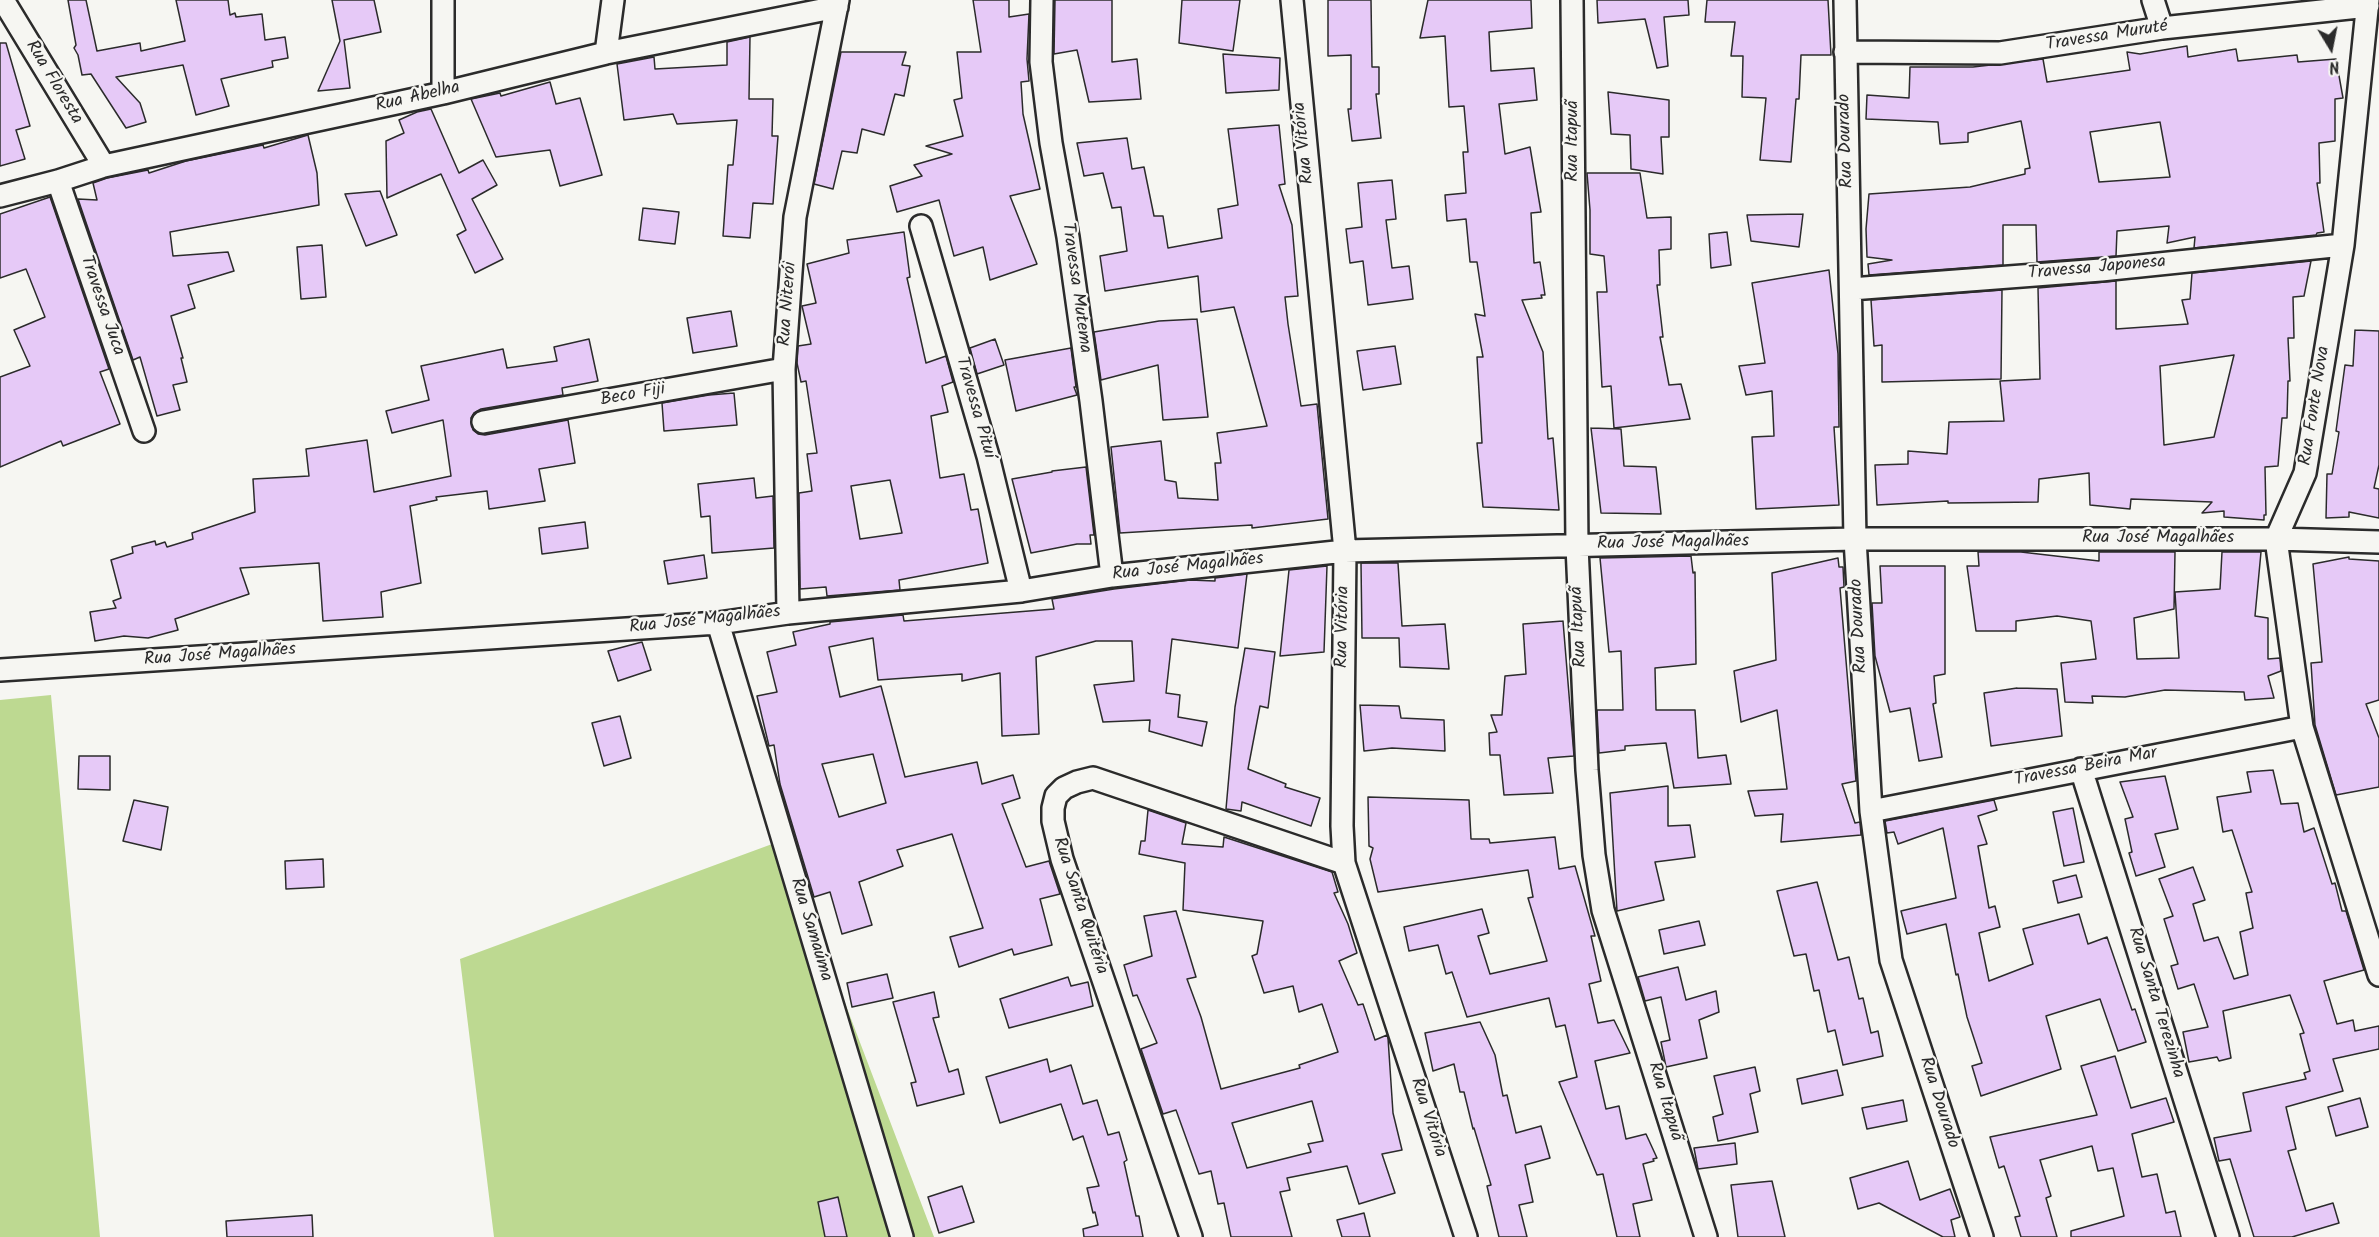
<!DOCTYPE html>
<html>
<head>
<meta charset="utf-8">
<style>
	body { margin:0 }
	#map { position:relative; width:2379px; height:1237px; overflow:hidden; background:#f6f6f2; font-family:Kalam,sans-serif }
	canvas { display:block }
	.north { position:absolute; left:2301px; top:18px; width:60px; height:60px; -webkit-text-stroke:4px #f6f6f2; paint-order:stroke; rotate:170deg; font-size:16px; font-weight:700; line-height:24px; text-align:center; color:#2b2b2b }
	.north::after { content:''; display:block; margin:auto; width:21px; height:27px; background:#2b2b2b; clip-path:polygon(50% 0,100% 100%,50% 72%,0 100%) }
</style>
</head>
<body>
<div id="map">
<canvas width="2379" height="1237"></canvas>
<div class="north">N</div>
</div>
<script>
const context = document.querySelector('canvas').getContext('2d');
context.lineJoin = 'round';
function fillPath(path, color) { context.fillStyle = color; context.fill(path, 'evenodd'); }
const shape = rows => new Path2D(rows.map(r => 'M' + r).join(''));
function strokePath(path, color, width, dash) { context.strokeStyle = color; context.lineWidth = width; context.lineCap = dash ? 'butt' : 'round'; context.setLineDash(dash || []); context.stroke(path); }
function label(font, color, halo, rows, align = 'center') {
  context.font = font + ' Kalam,sans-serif'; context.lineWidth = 4.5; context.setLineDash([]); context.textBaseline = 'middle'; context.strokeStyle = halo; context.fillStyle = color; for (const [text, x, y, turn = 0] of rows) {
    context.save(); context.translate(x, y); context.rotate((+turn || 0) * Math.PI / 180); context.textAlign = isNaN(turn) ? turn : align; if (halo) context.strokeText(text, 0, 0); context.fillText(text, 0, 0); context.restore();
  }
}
fillPath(shape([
	[51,695,100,1237,0,1237,0,700],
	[783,840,934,1237,494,1237,460,959]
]), '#bdd991');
const building = shape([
	[68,0,86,0,97,51,140,43,141,51,185,41,176,0,228,0,230,15,235,13,236,17,262,14,265,40,285,37,288,58,272,61,273,67,221,79,229,106,196,115,183,65,116,77,140,103,146,122,126,128,91,74,82,75,78,55,74,48,76,45,68,0],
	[332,0,374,0,381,32,344,40,350,88,318,91,340,41,332,0],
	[973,0,1009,0,1009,17,1029,14,1027,59,1029,81,1021,82,1023,114,1040,189,1010,196,1037,264,990,280,983,247,954,256,939,200,897,212,890,186,922,176,914,165,952,154,926,146,963,136,954,100,962,98,957,52,981,52,973,0],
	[1055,0,1112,0,1112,62,1137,59,1141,99,1089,102,1077,50,1054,54,1055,0],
	[1182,0,1240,0,1233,51,1179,43,1182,0],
	[1328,0,1371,0,1372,67,1379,67,1379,94,1376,94,1381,138,1352,141,1348,109,1351,109,1351,55,1328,56,1328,0],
	[1428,0,1531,0,1532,28,1489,32,1491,71,1534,68,1537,100,1499,104,1505,154,1530,147,1541,212,1531,213,1534,263,1540,262,1545,295,1541,295,1542,298,1522,300,1543,352,1548,439,1553,438,1559,510,1483,507,1477,443,1482,443,1477,357,1483,357,1475,314,1485,316,1477,262,1470,262,1466,219,1447,221,1445,195,1466,193,1463,152,1468,152,1464,106,1449,107,1445,36,1420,38,1428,0],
	[1597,0,1688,0,1689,15,1664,17,1668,66,1657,68,1645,19,1598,23,1597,0],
	[1707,0,1828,0,1831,55,1801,55,1799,99,1796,99,1791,162,1760,160,1766,98,1742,97,1743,56,1731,56,1735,22,1705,22,1707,0],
	[750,37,749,99,773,99,772,136,778,136,773,204,753,203,750,238,723,236,728,165,733,165,737,120,677,124,673,114,624,120,617,64,654,57,655,69,727,65,727,42,750,37],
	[0,43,6,43,30,126,16,130,25,159,0,166,0,43],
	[2187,46,2188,57,2236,49,2238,61,2297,55,2298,62,2336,59,2343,98,2335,99,2335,141,2319,143,2320,183,2317,183,2324,232,2317,233,2316,235,2194,248,2195,237,2167,243,2169,226,2117,231,2116,256,2037,262,2036,225,2003,225,2003,265,1869,275,1868,264,1892,260,1867,257,1866,229,1869,194,1970,187,2025,174,2025,169,2030,168,2021,121,1968,133,1968,142,1940,144,1938,122,1866,119,1867,95,1909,98,1910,67,1973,67,2043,59,2047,82,2130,70,2127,52,2140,54,2187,46],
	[2160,122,2170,177,2099,182,2090,132,2160,122],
	[841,52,906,52,902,65,910,66,904,96,895,94,884,135,862,129,857,153,842,151,833,189,814,184,841,52],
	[1223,54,1280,58,1279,90,1226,93,1223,54],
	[550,82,556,104,580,98,602,175,560,186,550,150,496,157,471,99,500,93,501,96,550,82],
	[1608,92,1669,100,1669,137,1661,137,1663,174,1631,169,1630,135,1611,134,1608,92],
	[431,109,459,173,483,160,497,185,472,199,503,259,475,273,457,235,466,230,441,174,387,198,386,141,404,133,399,120,417,112,431,109],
	[1279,125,1285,184,1279,185,1292,225,1298,296,1285,297,1288,324,1301,406,1317,404,1328,519,1252,528,1252,525,1120,533,1111,447,1161,441,1165,480,1176,482,1178,498,1218,500,1215,463,1221,463,1217,433,1267,426,1234,307,1201,312,1198,276,1105,291,1100,256,1127,251,1121,207,1112,208,1103,173,1084,176,1077,143,1127,138,1132,169,1144,167,1154,216,1163,216,1168,248,1222,238,1218,209,1238,205,1228,129,1279,125],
	[308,135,317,173,319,205,170,232,173,256,228,252,234,271,188,285,195,308,171,316,183,358,181,358,187,382,173,385,180,410,157,416,140,357,133,360,78,199,97,200,93,183,107,178,148,170,149,173,186,161,263,145,264,148,308,135],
	[1587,173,1640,173,1647,218,1671,217,1671,249,1659,250,1660,285,1657,285,1663,337,1660,337,1669,385,1681,384,1690,419,1614,428,1611,386,1602,387,1597,292,1607,292,1604,256,1590,254,1590,210,1587,173],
	[1392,180,1396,219,1386,220,1392,268,1409,266,1413,299,1368,305,1363,261,1350,263,1346,229,1362,227,1358,183,1392,180],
	[380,191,397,235,366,246,345,194,380,191],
	[50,197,109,369,100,372,120,424,63,446,61,441,0,467,0,377,30,366,14,330,45,317,26,269,0,278,0,214,50,197],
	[643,208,679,212,675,244,639,240,643,208],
	[1803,214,1799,247,1751,241,1747,215,1803,214],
	[904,232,910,277,907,278,926,363,946,356,953,382,942,386,948,412,931,416,940,478,964,474,971,510,978,509,988,563,899,580,900,590,827,596,826,587,800,589,799,493,812,491,807,454,817,453,806,381,801,382,797,363,798,346,811,344,802,306,816,303,807,264,849,253,847,240,904,232],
	[890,480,902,533,860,539,851,486,890,480],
	[1727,232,1731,265,1711,268,1709,234,1727,232],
	[322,245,326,297,301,299,297,247,322,245],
	[2311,261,2304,296,2293,297,2294,338,2288,338,2290,381,2288,381,2287,418,2282,418,2278,466,2265,467,2266,515,2264,515,2264,520,2224,517,2224,511,2202,513,2212,502,2131,499,2130,509,2090,505,2089,473,2039,479,2038,502,1948,503,1948,501,1877,505,1875,465,1908,464,1908,451,1947,454,1949,422,2004,421,2000,381,2040,379,2038,288,2116,281,2116,329,2188,324,2182,300,2190,299,2192,273,2311,261],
	[2234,355,2214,437,2164,445,2160,366,2234,355],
	[1829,270,1838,354,1839,427,1834,427,1839,505,1756,509,1752,437,1774,436,1772,391,1746,395,1739,366,1765,363,1752,283,1829,270],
	[2002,290,2001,379,1882,382,1882,345,1874,346,1871,300,2002,290],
	[731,311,737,346,693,353,687,318,731,311],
	[1197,319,1208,417,1163,420,1158,365,1101,380,1094,332,1159,321,1197,319],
	[2355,330,2379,331,2379,465,2374,488,2379,489,2379,518,2349,512,2349,517,2326,518,2327,474,2332,474,2339,432,2336,431,2345,365,2353,366,2355,330],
	[589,339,598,381,562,388,563,395,481,409,474,413,471,418,473,430,478,434,485,435,568,420,575,463,539,469,545,501,489,509,487,491,436,497,437,500,410,506,421,583,381,592,383,617,323,621,319,563,240,568,249,594,175,619,178,630,148,638,124,636,95,641,90,612,116,608,113,601,121,598,111,560,133,553,132,547,155,541,156,545,165,542,167,547,193,539,192,533,255,512,253,479,309,476,306,449,367,440,374,492,451,476,443,420,392,433,386,411,429,400,421,366,503,349,507,368,557,361,554,347,589,339],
	[995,339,1004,365,977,374,970,348,995,339],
	[1395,346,1401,384,1363,390,1357,351,1395,346],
	[1071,348,1076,387,1074,387,1077,395,1016,411,1005,360,1071,348],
	[734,393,737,425,664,431,662,403,709,395,734,393],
	[1591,428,1621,429,1624,466,1656,467,1661,514,1601,513,1591,428],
	[1086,467,1094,535,1090,535,1091,544,1077,544,1031,553,1012,479,1052,472,1052,471,1086,467],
	[754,478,756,498,773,496,774,548,712,553,710,516,701,517,698,484,754,478],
	[585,522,588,548,542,554,539,528,585,522],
	[1978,552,2021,552,2099,561,2099,552,2175,552,2174,609,2134,618,2137,659,2179,658,2175,592,2220,589,2222,552,2261,552,2255,616,2268,618,2268,659,2280,658,2281,671,2268,676,2274,698,2245,700,2244,692,2165,690,2125,697,2092,696,2093,703,2065,702,2061,663,2096,659,2091,621,2057,616,2016,621,2016,631,1976,631,1967,566,1979,566,1978,552],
	[704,555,707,578,668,584,664,561,704,555],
	[1691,556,1693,573,1695,572,1696,664,1655,668,1656,710,1695,710,1698,758,1726,755,1731,784,1674,788,1666,743,1625,746,1625,750,1599,753,1597,710,1623,710,1621,651,1609,652,1600,558,1691,556],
	[2349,557,2349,559,2379,561,2379,700,2366,704,2379,738,2379,787,2336,795,2315,725,2311,663,2322,662,2313,564,2349,557],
	[1838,558,1839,567,1843,567,1844,587,1840,588,1856,781,1842,784,1855,823,1860,822,1861,835,1781,842,1783,814,1755,816,1748,791,1787,789,1777,710,1741,722,1734,671,1776,660,1772,573,1838,558],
	[1361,563,1398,563,1402,626,1445,624,1449,669,1400,667,1399,638,1362,638,1361,563],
	[1327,566,1324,652,1280,656,1289,570,1327,566],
	[1880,566,1945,566,1945,674,1934,676,1936,703,1933,704,1942,757,1919,761,1910,708,1890,712,1875,656,1872,603,1882,603,1880,566],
	[1247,574,1238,648,1172,639,1166,693,1180,695,1178,717,1207,722,1202,746,1149,731,1150,720,1103,722,1094,685,1134,681,1132,641,1096,641,1036,657,1039,734,1002,736,1000,673,962,681,962,674,878,680,873,638,829,647,840,697,881,686,905,777,977,762,982,784,1013,775,1020,798,1002,804,1026,867,1049,861,1060,894,1040,899,1052,945,1014,955,1012,949,959,967,950,937,983,928,952,834,897,850,903,866,859,882,872,925,842,934,830,892,814,897,780,784,774,745,769,746,757,696,777,692,767,652,796,645,793,632,830,624,830,622,903,615,904,621,1054,609,1052,599,1114,589,1190,580,1215,581,1215,578,1247,574],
	[873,754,886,803,839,817,822,764,873,754],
	[1563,621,1574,756,1548,758,1553,793,1504,795,1500,755,1490,755,1489,733,1497,732,1491,715,1502,715,1505,676,1526,674,1523,624,1563,621],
	[642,642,651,670,618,681,608,651,642,642],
	[1245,648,1275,652,1268,708,1260,706,1248,769,1286,784,1285,787,1320,798,1311,826,1242,802,1241,811,1226,809,1235,707,1245,648],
	[2017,688,2057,689,2062,736,1991,746,1984,693,2017,688],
	[1360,705,1399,706,1401,718,1444,720,1445,751,1392,748,1364,751,1360,705],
	[620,716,631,758,604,766,592,723,620,716],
	[79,756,110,756,110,790,78,789,79,756],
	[2273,770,2281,804,2298,803,2304,832,2314,828,2332,884,2335,883,2342,911,2346,911,2364,970,2324,981,2337,1024,2353,1020,2355,1031,2379,1026,2379,1049,2333,1059,2343,1091,2286,1107,2296,1149,2288,1151,2306,1211,2333,1203,2339,1223,2292,1237,2254,1237,2230,1159,2219,1161,2214,1138,2251,1131,2243,1093,2306,1079,2304,1073,2310,1071,2300,1034,2304,1033,2290,995,2223,1011,2231,1058,2219,1061,2217,1057,2189,1062,2183,1032,2208,1027,2194,984,2178,989,2171,966,2178,964,2164,919,2173,916,2159,879,2193,867,2205,900,2193,904,2204,941,2218,937,2234,979,2248,975,2240,932,2253,928,2246,893,2252,892,2232,830,2223,832,2217,797,2251,792,2247,772,2273,770],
	[2165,776,2178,829,2155,834,2165,867,2136,876,2129,853,2132,852,2125,819,2133,817,2120,782,2165,776],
	[1668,786,1668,826,1690,825,1695,857,1655,862,1664,900,1617,911,1610,793,1668,786],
	[1368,797,1469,800,1471,839,1489,839,1490,843,1555,837,1559,869,1575,866,1595,936,1591,936,1601,981,1589,984,1598,1023,1614,1020,1630,1053,1595,1061,1606,1109,1619,1106,1626,1139,1646,1134,1657,1158,1653,1159,1654,1161,1643,1164,1652,1200,1633,1204,1640,1237,1617,1237,1603,1174,1597,1175,1559,1082,1577,1077,1565,1025,1556,1027,1549,998,1467,1017,1452,972,1446,974,1438,945,1409,951,1404,927,1482,909,1489,933,1478,936,1490,974,1547,961,1528,898,1533,897,1528,870,1378,892,1370,859,1373,848,1369,846,1368,797],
	[134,800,168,807,161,850,123,841,134,800],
	[1994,800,1997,810,1978,816,1987,844,1978,846,1989,908,1995,906,2000,927,1979,933,1989,981,2033,964,2023,929,2079,914,2088,944,2107,937,2132,1010,2135,1009,2146,1042,2118,1051,2100,999,2046,1016,2061,1069,1981,1096,1972,1066,1982,1063,1967,1017,1958,974,1956,975,1946,924,1907,934,1901,911,1956,898,1943,828,1898,844,1894,832,1887,833,1885,821,1994,800],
	[2073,808,2084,862,2064,866,2053,812,2073,808],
	[1148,810,1186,823,1182,844,1223,847,1224,837,1332,872,1338,892,1334,893,1348,924,1357,953,1339,961,1358,1005,1363,1004,1375,1040,1387,1035,1388,1038,1393,1113,1402,1150,1382,1154,1395,1193,1359,1204,1347,1166,1287,1178,1290,1190,1280,1192,1292,1237,1231,1237,1224,1203,1218,1204,1211,1171,1199,1174,1176,1110,1163,1114,1141,1049,1157,1043,1137,995,1133,996,1124,965,1152,956,1144,916,1176,911,1196,977,1187,979,1201,1017,1221,1089,1300,1068,1299,1065,1338,1052,1322,1004,1299,1012,1293,986,1264,993,1252,956,1257,954,1263,921,1183,910,1185,863,1139,854,1141,841,1145,841,1148,810],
	[1312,1101,1323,1141,1308,1144,1311,1152,1247,1168,1232,1123,1312,1101],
	[323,859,324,887,286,889,285,861,323,859],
	[2076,875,2082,897,2058,903,2053,881,2076,875],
	[1817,882,1838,960,1849,957,1859,999,1863,998,1871,1033,1878,1031,1883,1056,1843,1065,1835,1030,1828,1032,1819,990,1814,991,1806,954,1794,956,1777,891,1817,882],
	[1699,921,1705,945,1664,954,1659,930,1699,921],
	[1678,967,1686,1000,1716,991,1719,1012,1699,1020,1707,1058,1666,1067,1661,1042,1670,1040,1661,997,1645,1001,1638,977,1678,967],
	[887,974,893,998,852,1007,847,983,887,974],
	[1068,977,1071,986,1088,982,1093,1006,1009,1028,1000,999,1068,977],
	[934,992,939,1017,933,1018,949,1072,958,1069,964,1094,917,1106,911,1083,916,1082,893,1002,934,992],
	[1480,1022,1495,1055,1503,1096,1507,1095,1516,1133,1541,1126,1550,1158,1525,1165,1533,1202,1519,1205,1527,1237,1499,1237,1487,1186,1491,1185,1474,1128,1473,1129,1464,1092,1460,1092,1454,1064,1433,1071,1425,1033,1480,1022],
	[2115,1056,2131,1108,2166,1098,2174,1122,2132,1134,2142,1177,2157,1174,2166,1213,2175,1211,2181,1237,2071,1237,2071,1231,2124,1216,2113,1168,2098,1171,2092,1146,2040,1160,2051,1196,2046,1198,2057,1237,2021,1237,2015,1217,2020,1216,2004,1166,1999,1168,1990,1137,2097,1115,2081,1066,2115,1056],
	[1047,1059,1050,1072,1071,1065,1083,1104,1097,1100,1108,1135,1119,1132,1127,1160,1124,1162,1136,1216,1139,1216,1143,1237,1084,1237,1083,1229,1098,1225,1095,1212,1093,1213,1087,1188,1099,1186,1083,1136,1073,1140,1061,1104,1000,1123,986,1077,1047,1059],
	[1755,1067,1760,1091,1750,1094,1758,1132,1718,1141,1713,1117,1723,1114,1714,1076,1755,1067],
	[1837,1070,1843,1095,1802,1104,1797,1079,1837,1070],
	[2360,1098,2368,1127,2336,1136,2328,1107,2360,1098],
	[1903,1100,1907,1121,1867,1129,1862,1108,1903,1100],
	[1735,1143,1737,1164,1698,1169,1694,1148,1735,1143],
	[1908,1161,1920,1200,1950,1189,1960,1217,1951,1220,1955,1237,1943,1237,1879,1203,1858,1209,1850,1178,1908,1161],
	[1772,1181,1785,1237,1738,1237,1731,1185,1772,1181],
	[962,1186,974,1222,939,1233,928,1197,962,1186],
	[838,1197,847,1237,825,1237,818,1202,838,1197],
	[1364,1213,1370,1237,1342,1237,1337,1220,1364,1213],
	[312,1215,313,1237,227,1237,226,1221,312,1215]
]);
fillPath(building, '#e6c9f7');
strokePath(building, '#2b2b2b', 1.5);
const minor = shape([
	[3,0,104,166],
	[1042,0,1041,62,1051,143,1068,237,1091,401,1112,576],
	[1292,0,1345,551,1342,826,1344,863,1466,1237],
	[1572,0,1577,546,1587,770,1594,855,1603,910,1706,1237],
	[1845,0,1855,539,1871,811,1891,960,1982,1237],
	[2153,0,2162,28],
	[2368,0,2343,245,2305,473,2276,539,2302,727,2379,975],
	[1845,52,2000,53,2162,28,2368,6],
	[606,53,613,0],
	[443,93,443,0],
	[58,181,144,431],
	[0,196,58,181,104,166,443,93,606,53,837,7],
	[921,226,988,456,1021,591],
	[1851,289,2101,270,2343,245],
	[483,422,784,369],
	[788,613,784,369,795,217,838,0],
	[718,623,902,1237],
	[0,670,718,623,788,613,1021,591,1112,576,1345,551,1855,539,2276,539,2379,542],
	[2081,769,2228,1237],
	[1871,811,2302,727],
	[1191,1237,1062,859,1053,821,1053,808,1056,796,1064,788,1077,782,1093,778,1344,863]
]);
strokePath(minor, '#2b2b2b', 26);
strokePath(minor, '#f6f6f2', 21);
label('18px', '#2b2b2b', '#f6f6f2', [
	["Travessa Muruté",2107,37,-9],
	["Rua Floresta",53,83,59],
	["Rua Abelha",418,98,-13],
	["Rua Itapuã",1574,141,-90],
	["Rua Dourado",1847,141,-92],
	["Rua Vitória",1305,143,-96],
	["Travessa Japonesa",2097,269,-5],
	["Travessa Mutema",1075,288,82],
	["Rua Niterói",789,304,-86],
	["Travessa Juca",101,306,71],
	["Beco Fiji",633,396,-10],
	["Rua Fonte Nova",2316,406,-81],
	["Travessa Pituí",974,408,74],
	["Rua José Magalhães",2158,539],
	["Rua José Magalhães",1673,544,-1],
	["Rua José Magalhães",1188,568,-6],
	["Rua José Magalhães",705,621,-6],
	["Rua Dourado",1860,626,-93],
	["Rua Vitória",1344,627,-89],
	["Rua Itapuã",1580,627,-93],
	["Rua José Magalhães",220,656,-4],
	["Travessa Beira Mar",2086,768,-11],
	["Rua Santa Quitéria",1079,906,72],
	["Rua Samaúma",810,930,73],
	["Rua Santa Terezinha",2155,1003,73],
	["Rua Itapuã",1664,1102,73],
	["Rua Dourado",1938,1103,72],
	["Rua Vitória",1427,1118,72]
]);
</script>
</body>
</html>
